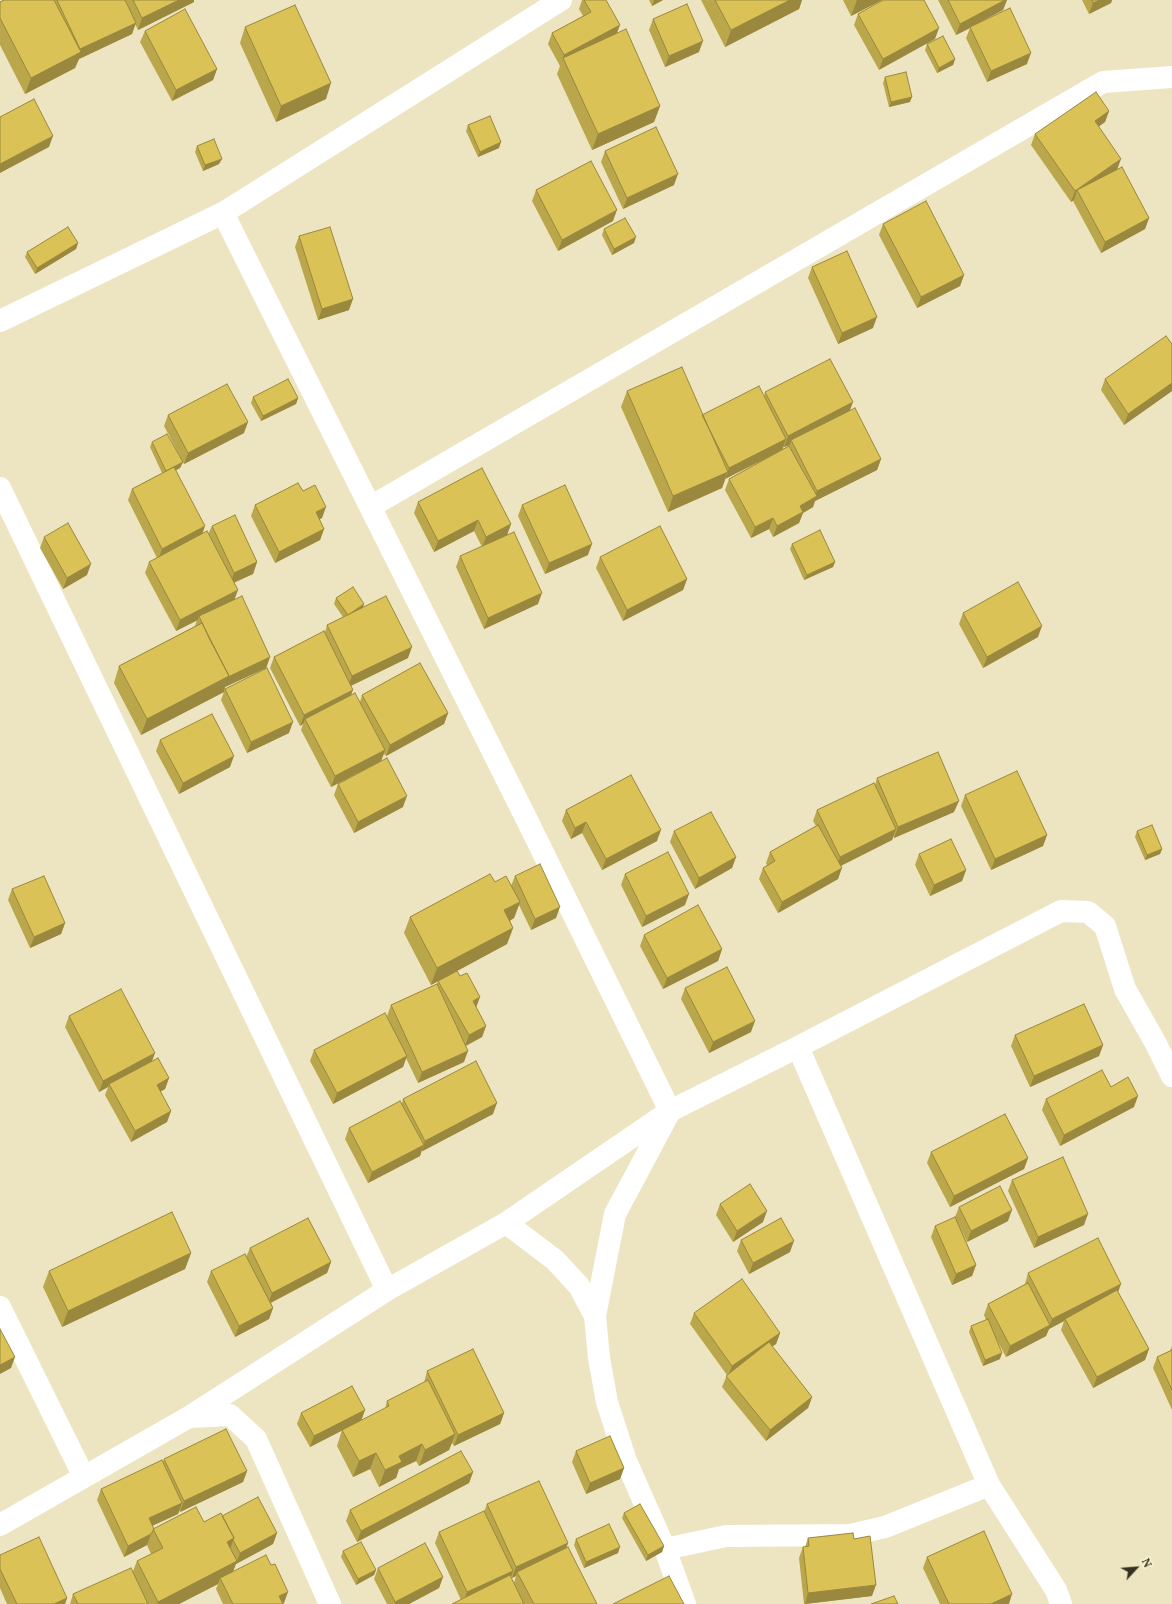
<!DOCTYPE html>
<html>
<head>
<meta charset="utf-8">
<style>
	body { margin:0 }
	#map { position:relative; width:1172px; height:1604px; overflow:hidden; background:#ede5c1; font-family:"Noto Serif",serif }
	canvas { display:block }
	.north { position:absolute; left:1116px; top:1548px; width:40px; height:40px; -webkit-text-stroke:3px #faf2ce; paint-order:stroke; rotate:64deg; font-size:11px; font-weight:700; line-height:16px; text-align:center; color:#353224 }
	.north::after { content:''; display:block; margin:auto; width:14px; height:18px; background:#353224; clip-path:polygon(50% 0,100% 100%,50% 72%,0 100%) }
</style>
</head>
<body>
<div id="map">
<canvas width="1172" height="1604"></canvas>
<div class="north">N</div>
</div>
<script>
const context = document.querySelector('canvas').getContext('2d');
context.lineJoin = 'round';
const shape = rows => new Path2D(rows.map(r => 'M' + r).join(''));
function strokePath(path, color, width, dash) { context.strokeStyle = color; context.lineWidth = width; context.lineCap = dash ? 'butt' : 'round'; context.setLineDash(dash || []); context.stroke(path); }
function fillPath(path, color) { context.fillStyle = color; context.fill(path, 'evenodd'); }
strokePath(shape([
	[223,213,526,818,670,1111,615,1214,595,1316,599,1358,607,1402,626,1461,665,1549,685,1604],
	[0,321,223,213,561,0],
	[0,488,387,1290],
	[370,507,1103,82,1172,77],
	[798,1047,989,1485,1056,1590,1061,1604],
	[506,1223,555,1260,579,1286,595,1316],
	[0,1307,84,1477],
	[189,1417,387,1290,506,1223,670,1111,798,1047,1061,911,1088,912,1105,926,1125,989,1155,1042,1172,1076],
	[0,1525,189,1417,230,1415,256,1439,330,1604],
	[665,1549,726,1536,850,1535,885,1527,989,1485]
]), '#fff', 22);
fillPath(shape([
	[4,0,194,0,194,2,138,30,135,24,132,34,79,59,75,68,25,94,0,45,0,2],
	[582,0,606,0,617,33,660,106,654,122,592,150,557,74,560,66,548,44,552,33,583,16,579,9],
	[649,0,663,0,652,6],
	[701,0,802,0,799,9,725,47],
	[843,0,882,0,851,16],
	[924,0,879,70,854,25,858,14],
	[938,0,1007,0,1003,10,982,21,1027,64,987,82,966,38,970,28,956,35],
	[1082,0,1112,0,1111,3,1089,14],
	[653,19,699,52,665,67,649,30],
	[245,27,326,99,276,122,240,43],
	[145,31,217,69,213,80,172,101,140,42],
	[927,44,955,59,953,65,937,73,925,50],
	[885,77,910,102,889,107,883,83],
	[1109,111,1105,122,1098,127,1117,169,1149,218,1145,229,1101,253,1073,201,1074,200,1071,202,1031,145,1035,134],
	[468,125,499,148,478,157,466,131],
	[197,146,219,164,203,171,195,152],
	[605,151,674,185,623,209,601,162],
	[536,190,613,221,558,251,532,201],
	[883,224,964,275,960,286,917,308,879,235],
	[604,229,634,243,612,255,602,235],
	[299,236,349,310,318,320,295,247],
	[78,243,76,249,35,274,25,257,27,252],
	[812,267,873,328,838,344,808,278],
	[1172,344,1172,391,1124,425,1101,390,1105,379],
	[627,391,703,415,764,396,765,392,850,411,881,459,877,470,815,501,813,507,803,513,799,523,773,537,769,529,751,538,725,490,729,479,766,458,725,479,722,488,668,512,621,407],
	[790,445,789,446,783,449,784,446,784,447],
	[253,397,298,398,296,404,261,421,251,403],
	[168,415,244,433,184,464,164,426],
	[152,442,183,462,180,468,176,470,202,534,208,534,212,526,257,562,253,574,234,583,234,599,270,657,266,668,225,687,224,692,141,735,114,683,119,666,195,626,197,620,176,631,145,573,149,562,157,558,128,500,132,489,162,473,150,447],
	[303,491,322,518,319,519,324,529,320,540,275,563,251,516,255,505],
	[418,502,511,524,507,535,538,604,484,629,456,567,460,556,482,547,474,531,434,552,414,513],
	[522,505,588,555,545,574,518,516],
	[44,537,87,575,63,589,40,548],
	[792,544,835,562,833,567,804,580,790,549],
	[600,557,687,579,683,590,623,621,596,568],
	[336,598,364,604,363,607,408,658,351,686,351,695,360,702,362,695,448,713,444,724,386,756,384,754,381,761,331,787,301,730,303,724,300,726,270,668,274,657,325,632,327,625,343,617,334,604],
	[963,613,1038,637,983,668,959,624],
	[225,689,289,733,247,753,221,700],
	[160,740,230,767,179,794,156,751],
	[877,778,954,812,894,838,894,836,892,840,841,866,838,879,778,913,759,879,763,868,767,865,766,863,770,852,816,826,813,821,817,810,875,785],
	[338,784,403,807,354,833,334,795],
	[965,795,1047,835,1043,846,991,870,961,806],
	[566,810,657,841,602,870,582,833,571,839,562,821],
	[674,831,736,857,732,868,695,889,670,842],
	[1137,831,1162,849,1160,854,1145,860,1135,837],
	[919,854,966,870,962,881,930,896,915,865],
	[625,874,685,905,642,927,621,885],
	[515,876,556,918,531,930,519,905,514,918,510,921,513,928,507,944,457,971,486,1026,482,1037,466,1046,464,1062,418,1083,406,1058,403,1067,333,1104,310,1061,314,1050,390,1024,387,1016,391,1005,437,984,438,981,431,985,404,933,410,917,495,882,511,886],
	[12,889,65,923,61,934,30,948,8,900],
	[644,935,722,949,718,961,663,989,640,946],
	[685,988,751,1032,709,1053,681,999],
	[69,1016,152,1061,169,1078,165,1089,160,1092,171,1111,167,1122,131,1142,105,1095,108,1087,99,1092,65,1027],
	[1015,1035,1103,1045,1099,1056,1030,1087,1011,1046],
	[403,1099,493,1114,421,1151,420,1156,368,1183,345,1139,349,1128,402,1103],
	[1046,1099,1134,1107,1060,1146,1042,1110],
	[931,1152,1028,1158,1024,1169,950,1207,927,1163],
	[1012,1180,1084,1225,1034,1248,1008,1191],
	[720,1204,763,1222,733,1242,716,1215],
	[959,1207,1008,1221,967,1242,959,1225,976,1265,972,1276,952,1285,931,1237,935,1226,955,1217],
	[741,1240,790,1252,749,1274,737,1251],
	[250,1248,331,1262,327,1273,271,1303,273,1308,269,1319,235,1337,207,1282,211,1271,246,1257],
	[191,1253,185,1269,62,1327,43,1287,49,1271],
	[1028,1273,1118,1292,1149,1349,1145,1360,1093,1388,1061,1330,1064,1321,1049,1329,1046,1336,1006,1357,994,1335,1000,1359,983,1366,969,1332,971,1326,986,1320,984,1315,988,1304,1025,1284],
	[694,1313,780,1333,776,1344,772,1346,812,1397,808,1408,766,1441,722,1387,727,1375,690,1324],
	[1172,1346,1172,1410,1153,1368,1157,1357,1170,1351],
	[427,1371,504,1413,500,1424,454,1446,452,1443,449,1450,419,1466,416,1461,399,1469,396,1478,379,1487,370,1469,353,1477,337,1446,342,1430,310,1447,297,1424,301,1413,365,1410,361,1421,385,1409,387,1401,424,1383],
	[576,1451,624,1468,620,1479,586,1494,572,1462],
	[164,1459,247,1471,243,1482,180,1512,180,1510,178,1514,152,1526,154,1529,204,1522,222,1516,277,1533,273,1544,236,1564,233,1571,284,1603,283,1604,223,1604,216,1589,218,1584,179,1604,70,1604,73,1594,133,1571,137,1561,151,1554,147,1545,124,1557,97,1500,101,1489,163,1462],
	[473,1472,469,1483,357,1542,346,1521,350,1510],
	[487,1504,568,1543,566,1547,597,1604,452,1604,461,1600,435,1543,439,1532,484,1512],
	[511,1576,512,1578,516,1576,514,1583,511,1577],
	[624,1513,664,1546,662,1552,646,1561,622,1518],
	[808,1538,872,1596,804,1604,799,1558,803,1547,805,1547],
	[576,1539,618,1553,584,1568,574,1545],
	[343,1551,376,1570,374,1575,356,1585,341,1557],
	[0,1555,67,1598,65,1604,7,1604,0,1588],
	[927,1557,1009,1604,940,1604,923,1568],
	[378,1568,443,1577,439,1588,409,1604,387,1604,374,1579]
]), '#bba74b');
fillPath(shape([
	[179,0,194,0,194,2,138,30,142,18],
	[654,0,663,0,652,6],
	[790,0,802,0,799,9,725,47,731,30],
	[857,0,882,0,851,16],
	[1005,0,1007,0,1003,10,970,27,970,28,956,35,960,24],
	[1100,0,1112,0,1111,3,1089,14,1093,3],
	[136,23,132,34,79,59,75,68,25,94,31,78,80,49],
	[620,25,616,36,563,58,560,66,564,55],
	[939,28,935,39,879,70,883,59],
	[703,41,699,52,665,67,669,56],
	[1031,53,1027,64,987,82,991,71],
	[955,59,953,65,937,73,939,68],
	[217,69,213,80,172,101,176,90],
	[331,83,326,99,276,122,281,106],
	[912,97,910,102,889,107,891,102],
	[660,106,654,122,592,150,598,134],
	[1109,111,1105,122,1091,132,1095,121],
	[53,136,49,147,0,173,0,164],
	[501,142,499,148,478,157,480,152],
	[222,159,219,164,203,171,205,165],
	[1121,159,1117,170,1077,190,1074,200,1071,202,1075,191],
	[678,174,674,185,623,209,627,198],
	[617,210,613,221,558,251,562,240],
	[1149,218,1145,229,1101,253,1105,242],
	[636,237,634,243,612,255,614,249],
	[78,243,76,249,35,274,37,268],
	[964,275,960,286,917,308,921,297],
	[353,299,349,310,318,320,322,309],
	[877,317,873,328,838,344,842,333],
	[1172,383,1172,391,1124,425,1128,414],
	[298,398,296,404,261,421,263,416],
	[853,402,849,413,791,440,790,445,784,447,788,436],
	[248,422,244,433,184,464,188,453],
	[786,439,782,450,725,479,729,468],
	[881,459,877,470,815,501,813,507,803,513,799,523,773,537,777,526,800,506,815,497,817,491],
	[183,462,180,468,164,477,166,471],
	[728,472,722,488,668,512,673,496],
	[326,507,322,518,312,523,316,512],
	[773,518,769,529,751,538,755,527],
	[478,520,474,531,434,552,438,541],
	[511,524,507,535,482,548,486,537],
	[205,526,201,538,158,560,162,549],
	[324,529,320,540,275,563,279,552],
	[592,544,588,555,545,574,549,563],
	[257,562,253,574,230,584,234,573],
	[835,562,833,567,804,580,807,575],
	[91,564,87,575,63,589,67,578],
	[687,579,683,590,623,621,627,610],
	[238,590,234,601,199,616,198,620,176,631,180,620],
	[542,593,538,604,484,629,488,618],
	[364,604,362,610,348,615],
	[1042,626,1038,637,983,668,987,657],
	[412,647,408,658,348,687,352,676],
	[270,657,266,668,225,687,224,692,141,735,147,719,229,676],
	[353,690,349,701,305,719,303,724,300,726,304,715],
	[448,713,444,724,386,756,390,745],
	[293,722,289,733,247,753,251,742],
	[385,750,381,761,331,787,335,776],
	[234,756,230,767,179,794,183,783],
	[407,796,403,807,354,833,358,822],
	[959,801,954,812,894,838,898,827],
	[586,822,582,833,571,839,575,828],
	[896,829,892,840,836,868,840,857],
	[661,830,657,841,602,870,606,859],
	[1047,835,1043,846,991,870,995,859],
	[1162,849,1160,854,1145,860,1147,855],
	[736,857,732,868,695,889,699,878],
	[842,868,838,879,778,913,782,902],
	[966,870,962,881,930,896,934,885],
	[689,894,685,905,642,927,646,916],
	[520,902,514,918,498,927,504,910],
	[560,907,556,918,531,930,535,919],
	[65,923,61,934,30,948,34,937],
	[513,928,507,944,431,985,437,968],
	[722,949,718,961,663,989,667,978],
	[480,997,476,1008,473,1001],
	[755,1021,751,1032,709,1053,713,1042],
	[486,1026,482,1037,465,1046,469,1035],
	[1103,1045,1099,1056,1030,1087,1034,1076],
	[468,1051,464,1062,418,1083,422,1072],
	[155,1053,151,1064,109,1084,108,1087,99,1092,103,1081],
	[407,1056,403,1067,333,1104,337,1093],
	[169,1078,165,1089,153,1096,157,1085],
	[1138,1096,1134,1107,1060,1146,1064,1135],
	[497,1103,493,1114,421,1152,425,1141],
	[171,1111,167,1122,131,1142,135,1131],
	[424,1145,420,1156,368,1183,372,1172],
	[1028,1158,1024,1169,950,1207,954,1196],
	[1012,1210,1008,1221,967,1242,971,1231],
	[767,1211,763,1222,733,1242,737,1231],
	[1088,1214,1084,1225,1034,1248,1038,1237],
	[794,1241,790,1252,749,1274,753,1263],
	[191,1253,185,1269,62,1327,68,1311],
	[331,1262,327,1273,268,1304,272,1293],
	[976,1265,972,1276,952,1285,956,1274],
	[1121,1284,1117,1295,1065,1319,1064,1321,1049,1329,1046,1336,1006,1357,1010,1346,1049,1326,1052,1319],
	[273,1308,269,1319,235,1337,239,1326],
	[780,1333,776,1344,728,1377,732,1366],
	[1149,1349,1145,1360,1093,1388,1097,1377],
	[1002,1353,1000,1359,983,1366,985,1360],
	[15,1357,11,1368,0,1374,0,1365],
	[812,1397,808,1408,766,1441,770,1430],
	[365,1410,361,1421,310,1447,314,1436],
	[504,1413,500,1424,454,1446,458,1435],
	[455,1434,449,1450,419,1466,425,1450],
	[422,1444,416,1461,399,1469,396,1478,379,1487,385,1470,399,1456],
	[376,1453,370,1469,353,1477,359,1461],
	[624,1468,620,1479,586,1494,590,1483],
	[247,1471,243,1482,180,1512,184,1501],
	[473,1472,469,1483,357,1542,361,1531],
	[182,1503,178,1514,145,1529,149,1518],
	[277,1533,273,1544,236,1564,240,1553],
	[151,1534,147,1545,124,1557,128,1546],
	[234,1538,228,1555,227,1542],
	[568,1543,564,1554,517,1572,516,1576,512,1578,516,1567],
	[664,1546,662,1552,646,1561,648,1555],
	[620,1547,618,1553,584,1568,586,1562],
	[237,1561,231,1577,220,1578,218,1584,179,1604,157,1604,158,1602],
	[376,1570,374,1575,356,1585,358,1579],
	[513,1571,509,1582,463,1603,467,1592],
	[443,1577,439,1588,409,1604,395,1604,395,1602],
	[876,1585,872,1596,805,1604,808,1593],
	[288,1592,284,1603,282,1604,279,1596],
	[1012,1594,1009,1604,991,1604],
	[67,1598,65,1604,54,1604]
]), '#99883d');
const building = shape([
	[4,0,54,0,81,52,31,78,0,18,0,2,4,0],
	[57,0,125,0,136,23,80,49,57,0],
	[133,0,179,0,142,18,133,0],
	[584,0,606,0,620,25,564,55,552,33,591,12,584,0],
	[715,0,790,0,731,30,715,0],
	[883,0,924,0,939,28,883,59,858,14,883,0],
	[948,0,1005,0,960,24,948,0],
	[1092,0,1100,0,1093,3,1092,0],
	[687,4,703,41,669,56,653,19,687,4],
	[295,5,331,83,281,106,245,27,295,5],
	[1010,8,1031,53,991,71,970,27,1010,8],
	[185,9,217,69,176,90,145,31,185,9],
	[626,29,660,106,598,134,563,58,626,29],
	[943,36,955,59,939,68,927,44,943,36],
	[906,72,912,97,891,102,885,77,906,72],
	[1096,92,1109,111,1095,121,1121,159,1075,191,1035,134,1096,92],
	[34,99,53,136,0,164,0,117,34,99],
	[490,116,501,142,480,152,468,125,490,116],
	[656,127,678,174,627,198,605,151,656,127],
	[214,139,222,159,205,165,197,146,214,139],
	[591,161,617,210,562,240,536,190,591,161],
	[1122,167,1149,218,1105,242,1077,190,1122,167],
	[926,201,964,275,921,297,883,224,926,201],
	[625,218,636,237,614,249,604,229,625,218],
	[68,227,78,243,37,268,27,252,68,227],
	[330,227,353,299,322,309,299,236,330,227],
	[847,251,877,317,842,333,812,267,847,251],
	[1166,336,1172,344,1172,383,1128,414,1105,379,1166,336],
	[830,359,853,402,788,436,765,392,830,359],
	[682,367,728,472,673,496,627,391,682,367],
	[288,379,298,398,263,416,253,397,288,379],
	[227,384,248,422,188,453,168,415,227,384],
	[759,386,786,439,729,468,702,415,759,386],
	[855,408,881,459,817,491,791,440,855,408],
	[167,434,183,462,166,471,152,442,167,434],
	[789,446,817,496,800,506,803,512,777,526,773,518,755,527,729,479,789,446],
	[174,467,205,526,162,549,132,489,174,467],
	[482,468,511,524,486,537,478,520,438,541,418,502,482,468],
	[298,483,303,491,315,485,326,507,316,512,324,529,279,552,255,505,298,483],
	[565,485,592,544,549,563,522,505,565,485],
	[235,515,257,562,234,573,212,526,235,515],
	[68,523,91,564,67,578,44,537,68,523],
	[660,526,687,579,627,610,600,557,660,526],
	[820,530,835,562,807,575,792,544,820,530],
	[207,531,238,590,180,620,149,562,207,531],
	[514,532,542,593,488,618,460,556,514,532],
	[1018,582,1042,626,987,657,963,613,1018,582],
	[353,587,364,604,348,615,336,598,353,587],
	[242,596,270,657,228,677,229,676,209,638,199,616,242,596],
	[386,596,412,647,352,676,327,625,386,596],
	[202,623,229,676,147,719,119,666,202,623],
	[324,631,353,690,304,715,274,657,324,631],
	[420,663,448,713,390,745,362,695,420,663],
	[267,668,293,722,251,742,225,689,267,668],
	[355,693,385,750,335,776,305,719,355,693],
	[212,714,234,756,183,783,160,740,212,714],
	[938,752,959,801,898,827,877,778,938,752],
	[387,758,407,796,358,822,338,784,387,758],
	[1017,771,1047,835,995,859,965,795,1017,771],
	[631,775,661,830,606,859,586,822,575,828,566,810,631,775],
	[874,783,896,829,840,857,817,810,874,783],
	[711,812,736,857,699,878,674,831,711,812],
	[818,825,842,868,782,902,763,868,775,861,770,852,818,825],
	[1152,825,1162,849,1147,855,1137,831,1152,825],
	[951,839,966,870,934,885,919,854,951,839],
	[668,852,689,894,646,916,625,874,668,852],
	[540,864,560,907,535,919,515,876,540,864],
	[490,874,495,882,506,876,520,902,504,910,513,928,437,968,410,917,490,874],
	[44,876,65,923,34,937,12,889,44,876],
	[698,905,722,949,667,978,644,935,698,905],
	[727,967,755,1021,713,1042,685,988,727,967],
	[457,971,460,976,467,973,480,997,473,1001,486,1026,469,1035,438,981,457,971],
	[437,984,468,1051,422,1072,391,1005,437,984],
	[121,989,155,1053,103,1081,69,1016,121,989],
	[1084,1004,1103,1045,1034,1076,1015,1035,1084,1004],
	[385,1013,407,1056,337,1093,314,1050,385,1013],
	[158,1058,169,1078,157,1085,171,1111,135,1131,109,1084,158,1058],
	[476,1061,497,1103,425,1141,403,1099,476,1061],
	[1102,1070,1111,1087,1128,1077,1138,1096,1064,1135,1046,1099,1102,1070],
	[400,1101,424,1145,372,1172,349,1128,400,1101],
	[1005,1114,1028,1158,954,1196,931,1152,1005,1114],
	[1063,1157,1088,1214,1038,1237,1012,1180,1063,1157],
	[750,1184,767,1211,737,1231,720,1204,750,1184],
	[1000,1186,1012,1210,971,1231,959,1207,1000,1186],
	[172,1212,191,1253,68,1311,49,1271,172,1212],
	[955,1217,976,1265,956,1274,935,1226,955,1217],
	[308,1218,331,1262,272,1293,250,1248,308,1218],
	[781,1218,794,1241,753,1263,741,1240,781,1218],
	[1098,1238,1121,1284,1052,1319,1028,1273,1098,1238],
	[245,1254,273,1308,239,1326,211,1271,245,1254],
	[742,1279,780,1333,732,1366,694,1313,742,1279],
	[1028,1283,1050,1325,1010,1346,988,1304,1028,1283],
	[1117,1290,1149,1349,1097,1377,1065,1319,1117,1290],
	[988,1319,1002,1353,985,1360,971,1326,988,1319],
	[0,1329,15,1357,0,1365,0,1329],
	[769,1342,812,1397,770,1430,726,1376,769,1342],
	[473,1349,504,1413,458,1435,427,1371,473,1349],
	[1172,1350,1172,1390,1157,1357,1172,1350],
	[428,1380,455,1434,425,1450,422,1444,399,1456,402,1462,385,1470,376,1453,359,1461,342,1430,389,1406,387,1401,428,1380],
	[352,1386,365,1410,314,1436,301,1413,352,1386],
	[226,1429,247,1471,184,1501,164,1459,226,1429],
	[610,1436,624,1468,590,1483,576,1451,610,1436],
	[461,1451,473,1472,361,1531,350,1510,461,1451],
	[162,1460,182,1503,149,1518,154,1529,151,1534,128,1546,101,1489,162,1460],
	[539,1481,568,1543,516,1567,487,1504,539,1481],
	[258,1497,277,1533,240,1553,233,1540,234,1538,222,1516,258,1497],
	[640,1504,664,1546,648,1555,624,1513,640,1504],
	[196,1507,204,1522,221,1513,234,1538,227,1542,237,1561,158,1602,137,1561,163,1548,153,1529,196,1507],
	[484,1511,513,1571,467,1592,439,1532,484,1511],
	[609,1524,620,1547,586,1562,576,1539,609,1524],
	[984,1531,1012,1594,991,1604,949,1604,927,1557,984,1531],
	[853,1533,854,1539,870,1536,876,1585,808,1593,803,1547,809,1546,808,1538,853,1533],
	[39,1537,67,1598,54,1604,17,1604,0,1569,0,1555,39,1537],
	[361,1542,376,1570,358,1579,343,1551,361,1542],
	[425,1543,443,1577,395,1602,378,1568,425,1543],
	[568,1547,597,1604,534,1604,517,1572,568,1547],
	[266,1555,271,1565,275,1564,288,1592,279,1596,283,1604,233,1604,220,1578,266,1555],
	[131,1568,148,1604,78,1604,73,1594,131,1568],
	[510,1575,524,1604,452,1604,510,1575],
	[669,1576,684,1604,613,1604,669,1576],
	[894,1596,898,1604,871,1604,894,1596]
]);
fillPath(building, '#dac257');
strokePath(building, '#99883d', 1);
</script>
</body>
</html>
